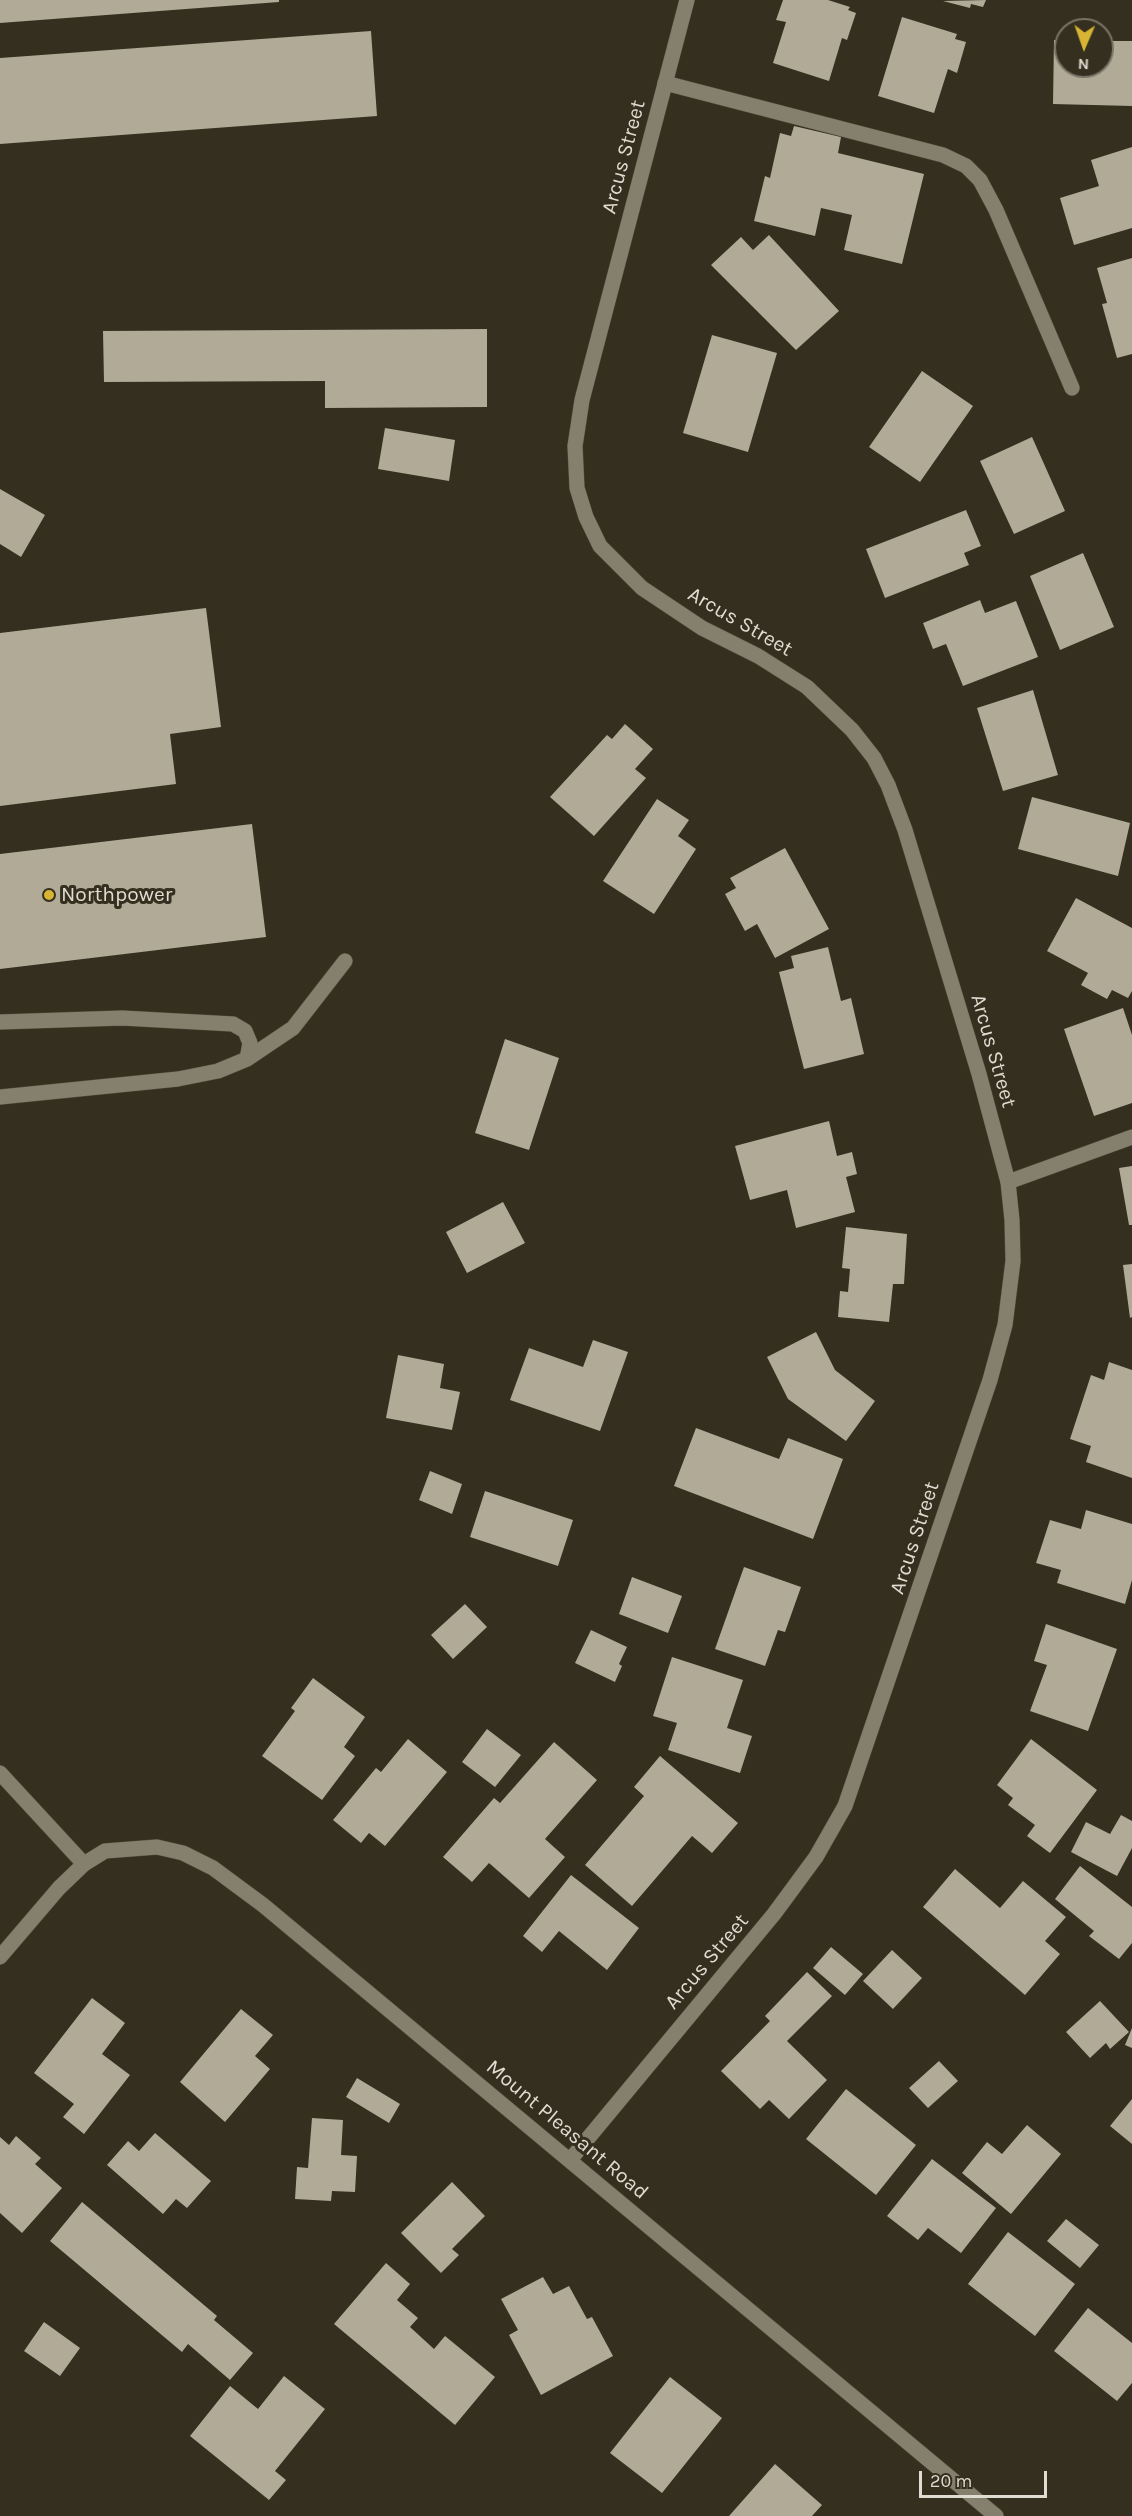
<!DOCTYPE html>
<html>
<head>
<meta charset="utf-8">
<style>
	body { margin:0 }
	#map { position:relative; width:1132px; height:2516px; overflow:hidden; background:#342f1f; font-family:Karla,sans-serif }
	canvas { display:block }
	.north { position:absolute; left:1054px; top:18px; width:60px; height:60px; box-sizing:border-box; background:#342f1f; border:2px solid #787467; border-radius:50%; rotate:182deg; font-size:16px; font-weight:700; line-height:24px; text-align:center; color:#dfdcd2 }
	.north::after { content:''; display:block; margin:auto; width:21px; height:27px; background:#d8b434; clip-path:polygon(50% 0,100% 100%,50% 72%,0 100%) }
	.scale { position:absolute; left:919px; top:2471px; width:128px; height:27px; box-sizing:border-box; border:3px solid #dfdcd2; border-top:0; padding-left:8px; font-size:18px; line-height:21px; white-space:nowrap; color:#dfdcd2; -webkit-text-stroke:4px #342f1f; paint-order:stroke }
</style>
</head>
<body>
<div id="map">
<canvas width="1132" height="2516"></canvas>
<div class="north">N</div>
<div class="scale">20 m</div>
</div>
<script>
const context = document.querySelector('canvas').getContext('2d');
context.lineJoin = 'round';
function fillPath(path, color) { context.fillStyle = color; context.fill(path, 'evenodd'); }
const shape = rows => new Path2D(rows.map(r => 'M' + r).join(''));
function strokePath(path, color, width, dash) { context.strokeStyle = color; context.lineWidth = width; context.lineCap = dash ? 'butt' : 'round'; context.setLineDash(dash || []); context.stroke(path); }
function label(font, color, halo, rows, align = 'center') {
  context.font = font + ' Karla,sans-serif'; context.lineWidth = 6; context.setLineDash([]); context.textBaseline = 'middle'; context.strokeStyle = halo; context.fillStyle = color; for (const [text, x, y, turn = 0] of rows) {
    context.save(); context.translate(x, y); context.rotate((+turn || 0) * Math.PI / 180); context.textAlign = isNaN(turn) ? turn : align; if (halo) context.strokeText(text, 0, 0); context.fillText(text, 0, 0); context.restore();
  }
}
fillPath(shape([
	[0,0,279,0,279,2,0,23],
	[783,0,828,0,850,7,848,10,856,13,847,40,842,38,829,81,773,63,786,22,776,20],
	[986,0,983,7,971,4,970,8,943,1],
	[902,17,957,34,955,39,966,42,957,73,948,69,934,113,878,96],
	[371,31,377,116,0,144,0,58],
	[1054,40,1066,40,1066,66,1102,66,1102,41,1132,41,1132,106,1053,104],
	[794,126,841,137,838,153,924,174,902,264,844,250,852,215,821,208,815,236,754,221,765,176,770,178,780,133,791,136],
	[1132,147,1132,228,1074,245,1060,198,1099,186,1091,160],
	[769,235,839,311,796,350,711,265,741,237,753,250],
	[1132,258,1132,354,1117,358,1102,304,1107,303,1097,268],
	[487,329,487,407,325,408,325,381,104,382,103,331],
	[712,335,777,353,748,452,683,433],
	[922,371,973,406,920,482,869,447],
	[385,428,455,440,449,481,378,469],
	[1032,437,1065,511,1014,534,980,461],
	[0,489,45,515,21,557,0,544],
	[966,510,981,546,964,553,969,565,885,598,866,549],
	[1083,553,1114,627,1060,650,1030,576],
	[980,600,985,613,1016,601,1038,657,963,686,946,644,933,649,923,623],
	[206,608,221,727,170,734,176,784,0,806,0,633],
	[1033,690,1058,775,1003,791,977,708],
	[625,724,653,749,635,769,646,778,594,836,550,797,607,735,612,739],
	[1032,797,1130,823,1118,876,1018,849],
	[657,799,689,820,678,836,696,849,654,914,603,881],
	[252,824,266,937,0,969,0,854],
	[785,848,829,929,775,958,757,924,745,931,725,894,736,888,730,878],
	[1076,898,1132,928,1132,991,1128,998,1112,990,1107,999,1081,985,1088,973,1047,951],
	[828,947,841,1001,851,998,864,1054,804,1069,779,972,794,968,791,956],
	[1123,1008,1132,1035,1132,1103,1094,1116,1064,1029],
	[505,1039,559,1058,529,1150,475,1133],
	[829,1121,837,1156,852,1152,857,1174,846,1177,855,1212,796,1228,787,1190,750,1200,735,1146],
	[1132,1166,1132,1225,1129,1225,1119,1168],
	[503,1202,525,1243,467,1273,446,1232],
	[846,1227,907,1234,904,1284,893,1284,889,1322,838,1317,840,1291,848,1292,850,1269,842,1268],
	[1132,1264,1132,1317,1130,1318,1123,1265],
	[816,1332,835,1370,875,1401,846,1441,788,1399,767,1357],
	[593,1340,628,1352,600,1431,510,1400,529,1348,583,1367],
	[398,1355,444,1364,440,1388,460,1392,452,1430,386,1418],
	[1109,1362,1132,1370,1132,1478,1086,1462,1091,1446,1070,1439,1091,1375,1104,1380],
	[696,1428,779,1459,788,1438,843,1459,813,1539,674,1486],
	[430,1471,462,1484,452,1514,419,1500],
	[485,1491,573,1520,558,1566,470,1537],
	[1086,1510,1132,1524,1132,1580,1125,1604,1057,1583,1061,1570,1036,1563,1050,1520,1081,1529],
	[744,1567,801,1587,785,1632,778,1630,765,1666,715,1649],
	[632,1577,682,1596,668,1633,619,1614],
	[465,1604,487,1627,453,1659,431,1635],
	[1046,1624,1117,1649,1088,1731,1030,1711,1047,1665,1034,1661],
	[591,1630,627,1647,619,1664,622,1666,615,1682,575,1663],
	[672,1657,743,1680,727,1728,752,1736,740,1773,668,1750,677,1723,653,1716],
	[313,1678,365,1717,344,1747,355,1756,322,1800,262,1756,295,1711,291,1708],
	[487,1729,521,1755,495,1787,462,1762],
	[408,1739,447,1772,385,1846,369,1833,361,1843,333,1820,376,1768,381,1772],
	[1031,1739,1097,1790,1050,1853,1027,1836,1035,1825,1008,1805,1013,1798,997,1785],
	[554,1742,597,1780,545,1839,565,1857,529,1898,489,1863,472,1882,443,1857,494,1798,500,1803],
	[660,1756,738,1823,712,1853,692,1836,632,1906,585,1865,644,1796,634,1787],
	[1121,1815,1132,1821,1132,1848,1117,1876,1071,1852,1086,1822,1110,1834],
	[1080,1866,1132,1907,1132,1943,1119,1959,1089,1936,1094,1931,1055,1899],
	[955,1869,1000,1908,1023,1881,1066,1917,1045,1941,1060,1954,1025,1995,923,1907],
	[571,1875,639,1928,607,1970,559,1931,542,1952,523,1936],
	[831,1947,863,1974,845,1995,813,1968],
	[892,1950,922,1978,893,2009,863,1981],
	[807,1972,832,1996,787,2041,827,2080,789,2119,769,2100,760,2109,721,2071,770,2021,765,2016],
	[92,1998,125,2023,102,2054,130,2075,84,2134,63,2117,74,2104,34,2073],
	[1100,2001,1129,2032,1110,2049,1106,2043,1090,2058,1066,2032],
	[241,2009,273,2035,255,2056,270,2069,225,2122,180,2082],
	[1132,2028,1132,2048,1125,2045],
	[939,2061,958,2081,928,2108,909,2088],
	[357,2078,400,2104,389,2123,346,2097],
	[846,2089,916,2145,876,2195,806,2139],
	[1132,2099,1132,2144,1110,2126],
	[312,2118,343,2120,341,2155,357,2156,355,2192,332,2191,331,2201,295,2199,297,2167,308,2168],
	[1027,2125,1061,2154,1011,2214,962,2173,987,2142,1002,2154],
	[155,2133,211,2181,187,2208,176,2199,163,2214,107,2165,128,2141,139,2151],
	[16,2136,41,2158,35,2164,62,2188,22,2233,0,2213,0,2137,9,2145],
	[932,2159,996,2208,961,2253,928,2228,918,2240,887,2216],
	[452,2182,485,2216,452,2249,459,2255,441,2273,401,2233],
	[82,2202,217,2316,214,2320,253,2353,230,2380,188,2344,182,2352,50,2241],
	[1066,2219,1099,2245,1080,2268,1047,2241],
	[1008,2232,1075,2284,1035,2336,968,2284],
	[386,2263,410,2284,397,2300,418,2318,410,2327,434,2349,445,2336,495,2377,455,2425,334,2324],
	[543,2277,553,2294,569,2286,587,2319,592,2317,613,2356,541,2395,509,2335,518,2330,501,2299],
	[1088,2308,1132,2343,1132,2383,1117,2401,1054,2351],
	[44,2322,80,2348,60,2376,24,2351],
	[284,2376,325,2409,275,2471,286,2480,269,2500,190,2436,230,2386,258,2409],
	[670,2377,722,2418,662,2493,610,2453],
	[775,2464,822,2505,812,2516,729,2516]
]), '#b0aa97');
const service = shape([
	[665,83,943,155,966,166,980,180,996,210,1072,388],
	[0,1022,122,1018,233,1024,245,1031,250,1043,247,1059],
	[0,1097,178,1079,218,1071,247,1059,293,1028,345,961],
	[1008,1182,1132,1137],
	[0,1773,84,1864]
]);
const minor = shape([
	[0,1957,59,1888,84,1864,105,1851,157,1847,183,1853,213,1868,263,1905,996,2516],
	[570,2160,774,1914,816,1857,845,1806,990,1380,1005,1325,1013,1261,1012,1220,1008,1182,979,1074,905,830,888,785,874,758,852,730,807,687,758,656,702,628,642,588,600,546,586,517,577,488,575,446,582,400,687,0]
]);
strokePath(service, '#4f4a3d', 16);
strokePath(minor, '#4f4a3d', 16);
strokePath(service, '#857f6d', 15);
strokePath(minor, '#857f6d', 15);
for (const [x, y, r, color] of [
	[49,895,6,"#d8b434"]
]) { const dot = new Path2D(); dot.arc(x, y, r, 0, 2 * Math.PI); context.fillStyle = color; context.fill(dot); strokePath(dot, '#342f1f', 2); }
label('21px', '#dfdcd2', '#342f1f', [
	["Arcus Street",624,157,-75],
	["Arcus Street",740,622,30],
	["Arcus Street",993,1051,74],
	["Arcus Street",915,1538,-72],
	["Arcus Street",707,1962,-50],
	["Mount Pleasant Road",567,2130,40]
]);
label('21px', '#dfdcd2', '#342f1f', [
	["Northpower",61,895]
], 'left');
</script>
</body>
</html>
